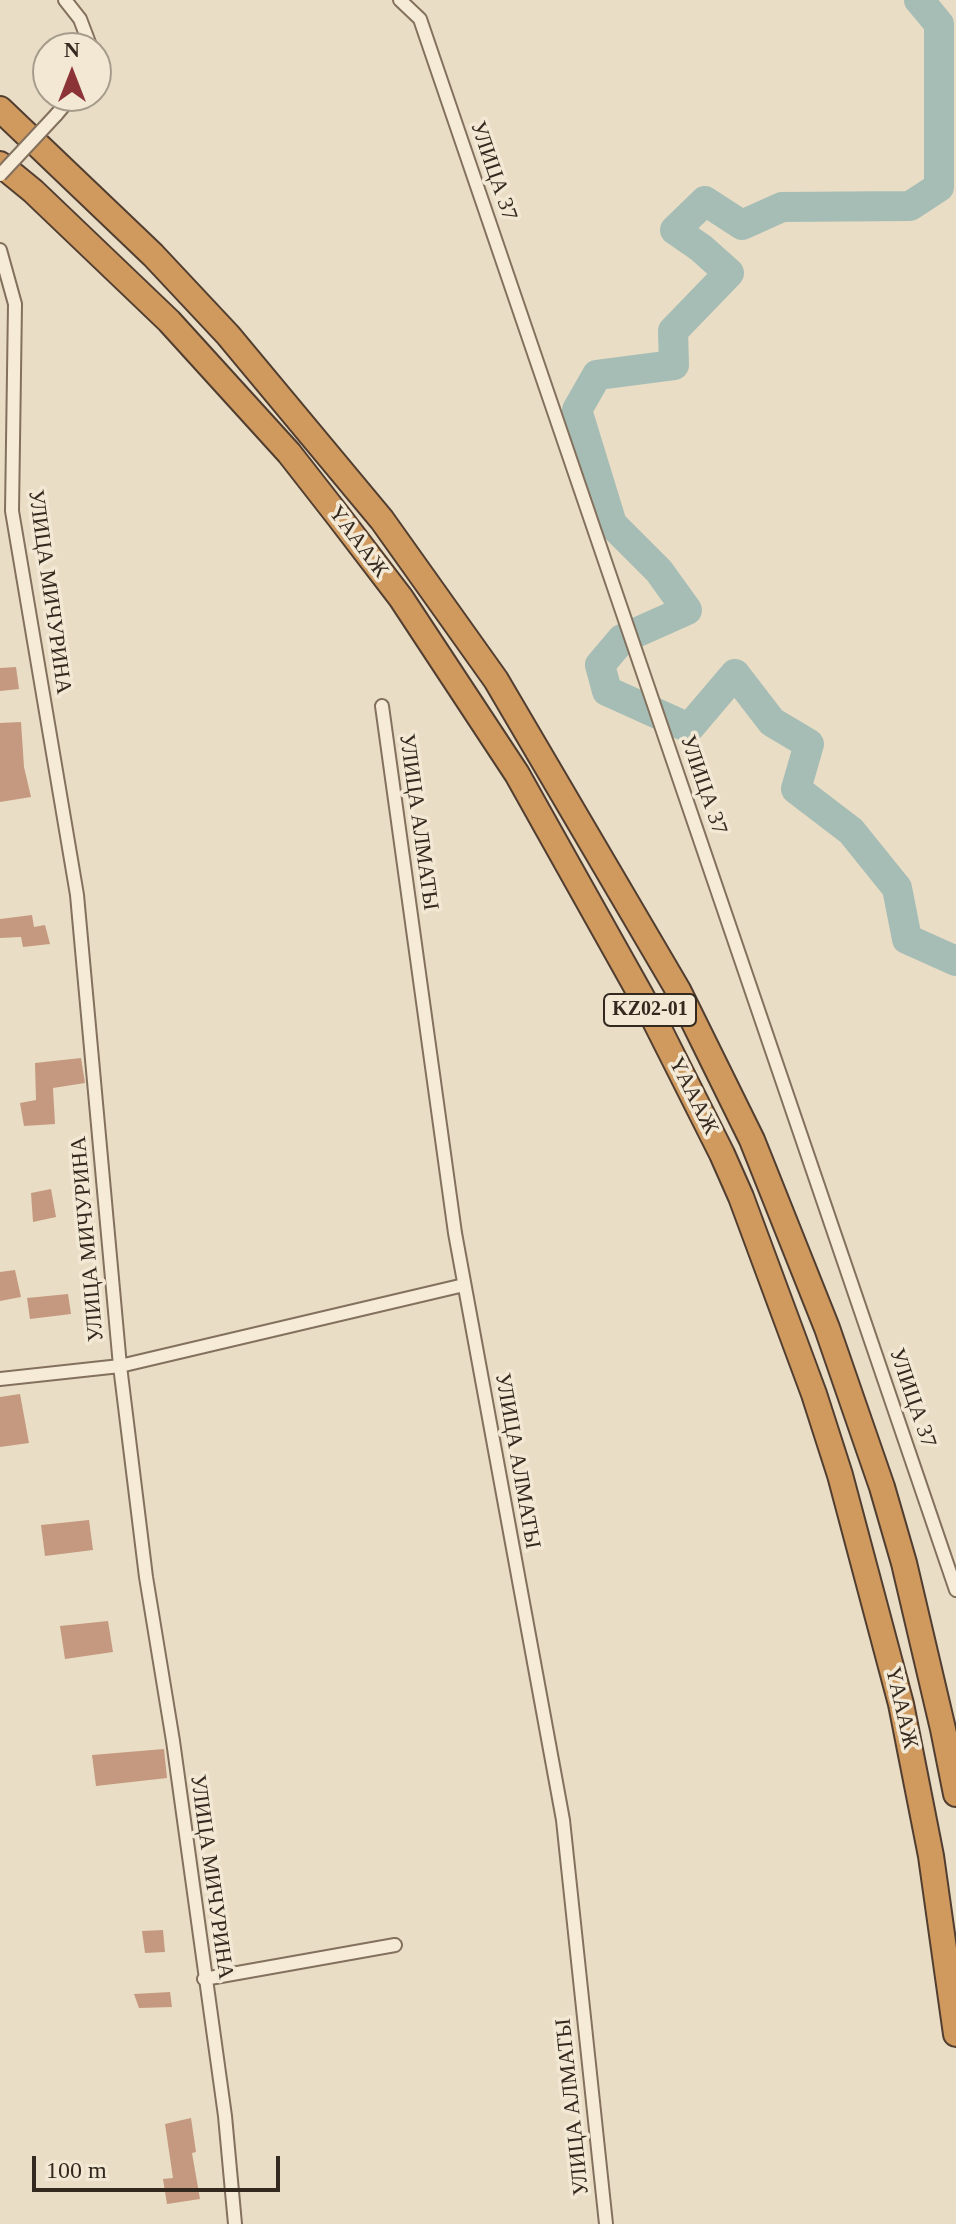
<!DOCTYPE html>
<html>
<head>
<meta charset="utf-8">
<style>
	body { margin:0 }
	#map { position:relative; width:956px; height:2224px; overflow:hidden; background:#e9ddc5; font-family:"Times New Roman",serif }
	canvas { display:block }
	.north { position:absolute; left:32px; top:32px; width:80px; height:80px; box-sizing:border-box; background:#f2e8d4; border:2px solid #a69c8c; border-radius:50%; rotate:0deg; font-size:22px; font-weight:700; line-height:32px; text-align:center; color:#34291f }
	.north::after { content:''; display:block; margin:auto; width:28px; height:36px; background:#8c3337; clip-path:polygon(50% 0,100% 100%,50% 72%,0 100%) }
	.scale { position:absolute; left:32px; top:2156px; width:248px; height:36px; box-sizing:border-box; border:4px solid #34291f; border-top:0; padding-left:10px; font-size:24px; line-height:28px; white-space:nowrap; color:#34291f; -webkit-text-stroke:6px #f2e8d4; paint-order:stroke }
</style>
</head>
<body>
<div id="map">
<canvas width="956" height="2224"></canvas>
<div class="north">N</div>
<div class="scale">100 m</div>
</div>
<script>
const context = document.querySelector('canvas').getContext('2d');
context.lineJoin = 'round';
const shape = rows => new Path2D(rows.map(r => 'M' + r).join(''));
function strokePath(path, color, width, dash) { context.strokeStyle = color; context.lineWidth = width; context.lineCap = dash ? 'butt' : 'round'; context.setLineDash(dash || []); context.stroke(path); }
function fillPath(path, color) { context.fillStyle = color; context.fill(path, 'evenodd'); }
function label(font, color, halo, rows, align = 'center') {
  context.font = font + ' "Times New Roman",serif'; context.lineWidth = 7; context.setLineDash([]); context.textBaseline = 'middle'; context.strokeStyle = halo; context.fillStyle = color; for (const [text, x, y, turn = 0] of rows) {
    context.save(); context.translate(x, y); context.rotate((+turn || 0) * Math.PI / 180); context.textAlign = isNaN(turn) ? turn : align; if (halo) context.strokeText(text, 0, 0); context.fillText(text, 0, 0); context.restore();
  }
}
strokePath(shape([
	[919,0,939,24,939,187,910,206,782,207,742,225,705,201,675,230,701,248,729,273,673,331,674,365,597,375,577,410,612,524,659,571,687,610,622,639,600,665,607,691,689,728,735,674,772,722,809,744,796,789,851,831,897,888,907,939,956,961]
]), '#a6bdb6', 30);
fillPath(shape([
	[16,667,19,689,0,691,0,668],
	[21,722,24,767,31,797,0,802,0,723],
	[32,915,34,927,45,925,50,944,23,947,21,937,0,938,0,919],
	[81,1058,85,1083,53,1088,55,1124,24,1126,20,1103,36,1100,35,1063],
	[51,1189,56,1217,33,1222,31,1193],
	[15,1270,21,1297,0,1301,0,1272],
	[68,1294,71,1314,30,1319,27,1298],
	[20,1394,29,1443,0,1447,0,1397],
	[89,1520,93,1550,45,1556,41,1525],
	[108,1621,113,1652,65,1659,60,1626],
	[164,1749,167,1778,96,1786,92,1755],
	[163,1930,165,1952,145,1953,142,1931],
	[170,1992,172,2007,139,2008,134,1994],
	[191,2118,196,2152,192,2153,200,2199,167,2204,163,2179,173,2178,165,2124]
]), '#c4997f');
const minor = shape([
	[65,0,80,19,91,48],
	[400,0,420,19,956,1590],
	[56,115,72,96],
	[0,250,15,304,12,511,77,895,120,1366,146,1577,173,1741,225,2116,235,2224],
	[382,706,455,1233,563,1820,606,2224],
	[0,1379,120,1366,464,1285],
	[204,1979,395,1945]
]);
const motorway = shape([
	[0,109,153,255,228,335,382,520,496,680,678,990,752,1140,827,1328,882,1487,904,1563,943,1729,956,1794],
	[0,164,33,191,169,321,289,453,339,517,401,598,517,774,652,1015,722,1154,741,1197,814,1394,840,1475,901,1704,931,1856,956,2034]
]);
strokePath(minor, '#83705d', 16);
strokePath(motorway, '#513e31', 28);
strokePath(minor, '#f5ebd7', 12);
strokePath(motorway, '#d09a5e', 24);
const minorBridge = shape([
	[0,175,56,115]
]);
strokePath(minorBridge, '#83705d', 16, []);
strokePath(minorBridge, '#f5ebd7', 12);
for (const [x, y, w] of [
	[650,1010,92]
]) { const box = new Path2D(); box.roundRect(x - w / 2, y - 16, w, 32, 6); context.fillStyle = '#f2e8d4'; context.fill(box); strokePath(box, '#34291f', 2); }
label('bold 20px', '#34291f', null, [
	["KZ02-01",650,1010]
]);
label('22px', '#34291f', '#f2e8d4', [
	["УЛИЦА 37",493,171,71],
	["ҮАААЖ",358,542,53],
	["УЛИЦА МИЧУРИНА",49,592,82],
	["УЛИЦА 37",703,785,71],
	["УЛИЦА АЛМАТЫ",418,822,82],
	["ҮАААЖ",693,1096,63],
	["УЛИЦА МИЧУРИНА",88,1239,-95],
	["УЛИЦА 37",912,1398,71],
	["УЛИЦА АЛМАТЫ",517,1461,80],
	["ҮАААЖ",901,1708,77],
	["УЛИЦА МИЧУРИНА",211,1877,82],
	["УЛИЦА АЛМАТЫ",573,2107,-96]
]);
</script>
</body>
</html>
